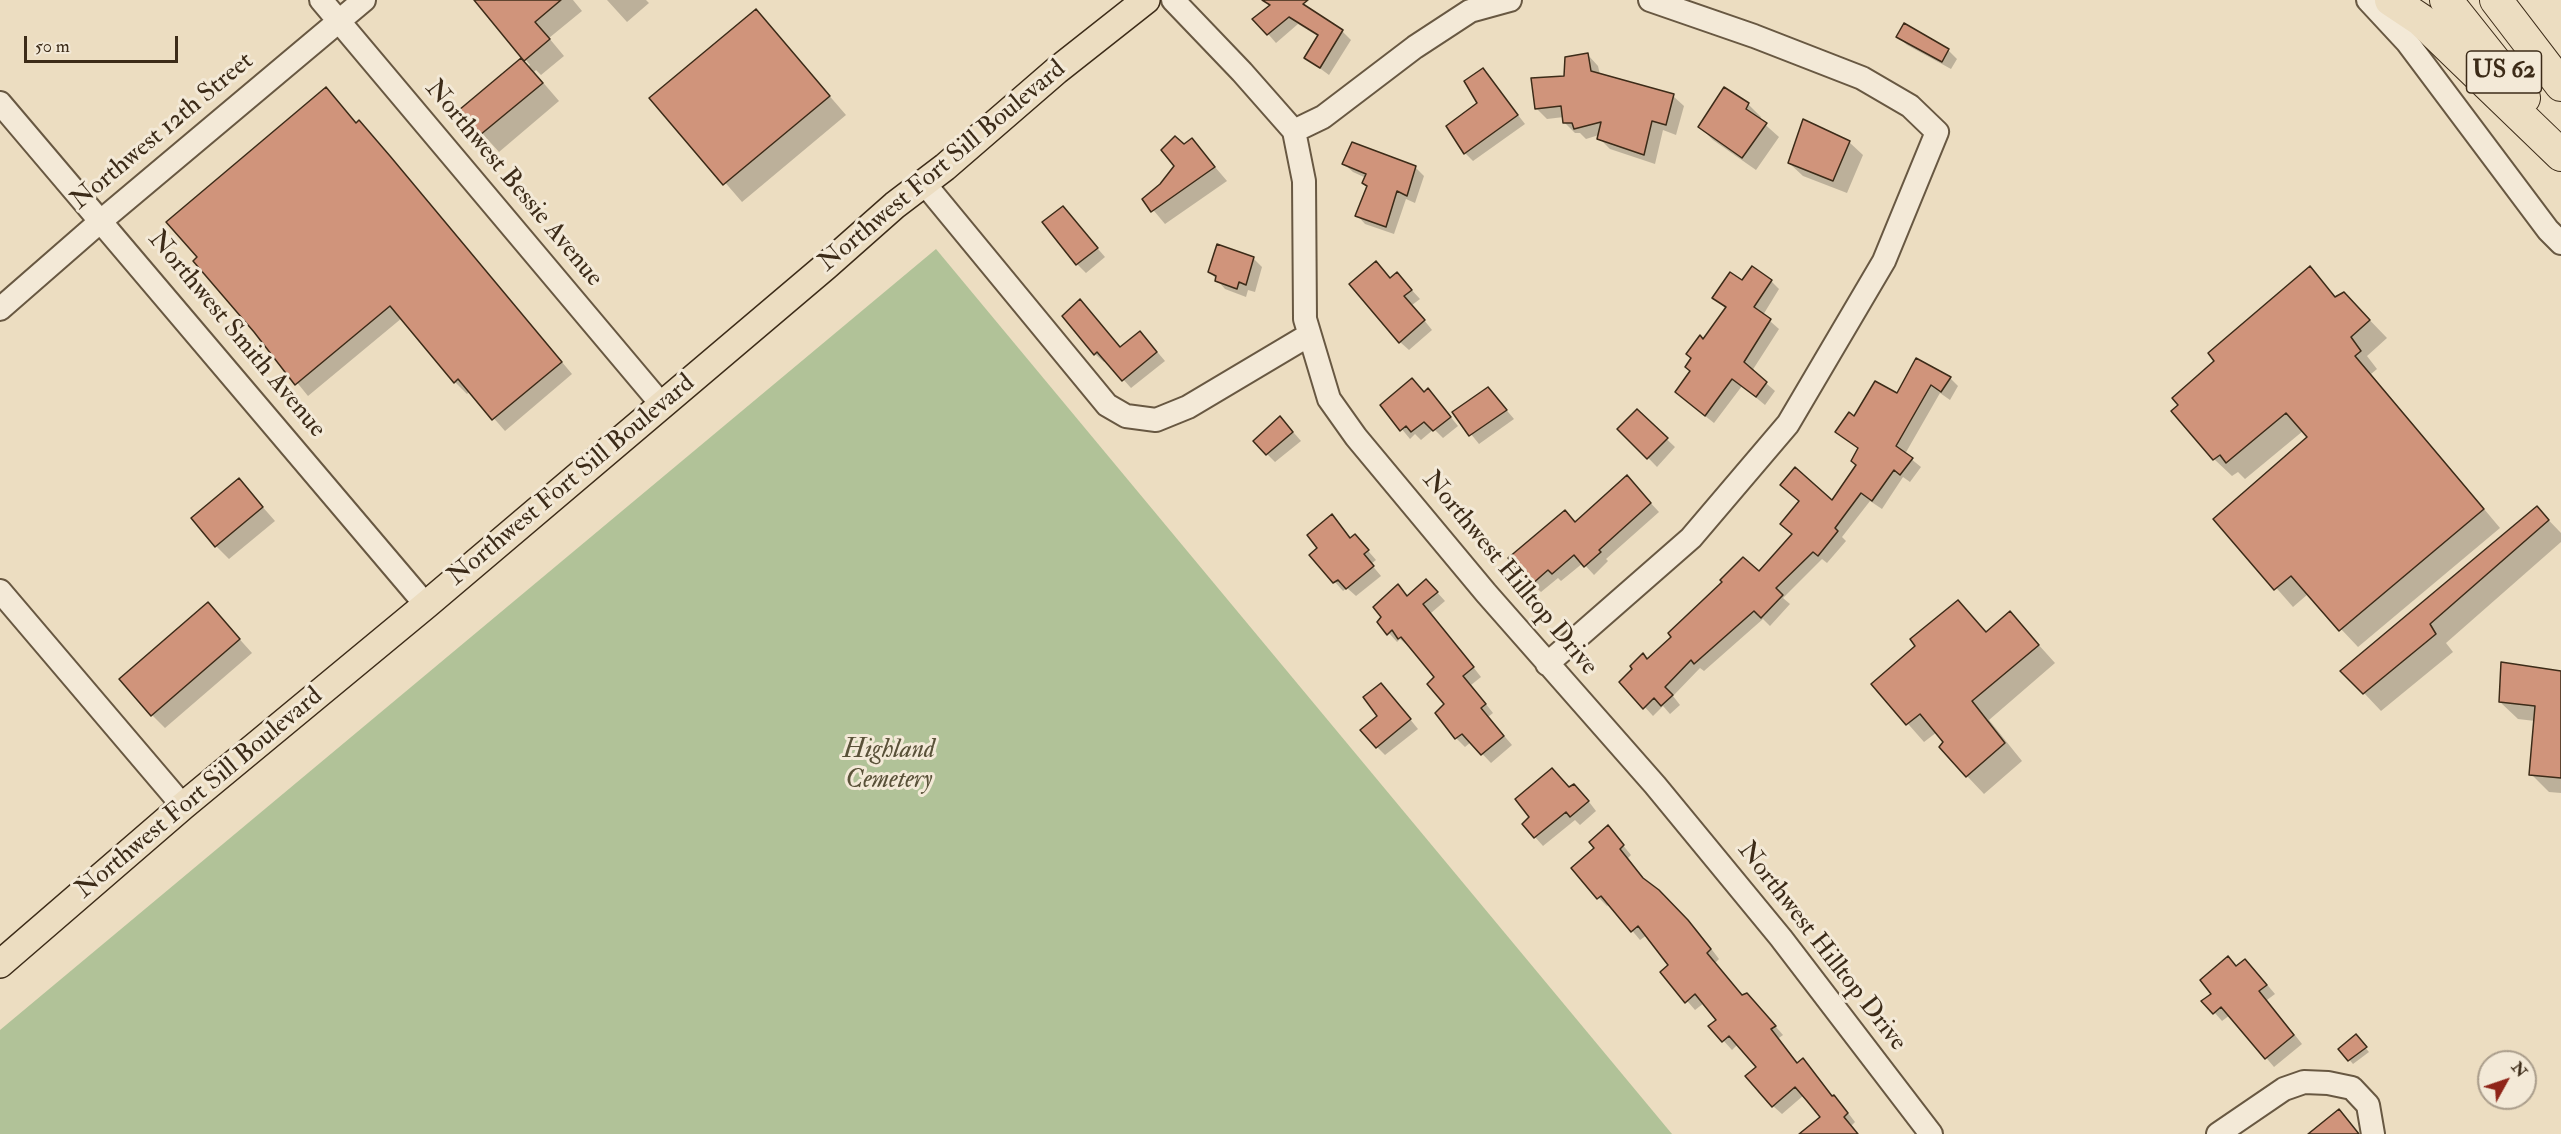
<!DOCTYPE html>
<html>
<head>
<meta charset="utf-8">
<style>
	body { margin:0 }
	#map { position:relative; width:2561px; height:1134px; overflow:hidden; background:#ecddc1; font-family:"IM FELL Double Pica",serif }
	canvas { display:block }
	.north { position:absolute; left:2477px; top:1050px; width:60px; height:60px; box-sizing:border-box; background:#f3e9d7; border:2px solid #aa9d8b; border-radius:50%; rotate:50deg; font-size:16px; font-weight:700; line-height:24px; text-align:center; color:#3c2b18 }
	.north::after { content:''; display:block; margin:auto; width:21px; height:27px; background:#8f2418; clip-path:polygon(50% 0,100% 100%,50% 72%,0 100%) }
	.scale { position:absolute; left:24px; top:36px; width:154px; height:27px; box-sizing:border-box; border:3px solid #3c2b18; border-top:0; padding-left:8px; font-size:18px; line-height:21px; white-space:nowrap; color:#3c2b18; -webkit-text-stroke:4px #f3e9d7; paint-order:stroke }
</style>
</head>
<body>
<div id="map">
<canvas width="2561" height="1134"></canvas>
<div class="north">N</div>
<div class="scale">50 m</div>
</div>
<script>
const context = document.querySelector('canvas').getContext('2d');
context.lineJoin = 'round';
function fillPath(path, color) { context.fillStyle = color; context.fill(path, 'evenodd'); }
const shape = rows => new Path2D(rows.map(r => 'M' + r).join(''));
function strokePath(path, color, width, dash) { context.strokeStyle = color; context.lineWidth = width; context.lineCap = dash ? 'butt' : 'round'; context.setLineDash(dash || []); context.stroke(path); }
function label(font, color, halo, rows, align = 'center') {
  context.font = font + ' "IM FELL Double Pica",serif'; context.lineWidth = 6; context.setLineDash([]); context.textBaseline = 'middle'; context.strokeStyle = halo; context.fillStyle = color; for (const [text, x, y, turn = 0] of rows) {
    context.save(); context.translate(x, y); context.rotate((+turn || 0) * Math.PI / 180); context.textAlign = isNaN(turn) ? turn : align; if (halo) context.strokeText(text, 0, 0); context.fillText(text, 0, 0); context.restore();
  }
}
fillPath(shape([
	[936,249,1672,1134,0,1134,0,1030]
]), '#b1c298');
fillPath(shape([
	[476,0,573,0,582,11,549,38,564,56,541,75,536,70,534,72,559,101,499,152,461,110,530,65],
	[607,0,646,0,649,3,627,22],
	[1280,0,1293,0,1342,31,1351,40,1329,75,1306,58,1319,37,1298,24,1276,43,1255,19],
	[756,11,846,115,742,202,652,98],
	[1898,37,1948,50,1957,59,1951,69,1907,45],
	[1588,55,1598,66,1600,75,1673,96,1684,106,1676,135,1663,130,1655,164,1610,149,1599,138,1599,135,1586,139,1580,133,1575,133,1565,123,1564,117,1547,119,1536,108],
	[1483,70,1525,124,1473,161,1465,153,1479,104],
	[1748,104,1761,117,1760,120,1779,137,1756,170,1713,140,1700,127],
	[371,134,572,374,505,431,470,391,467,394,455,382,402,318,308,396,255,331],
	[1192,140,1227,181,1165,224,1144,199,1161,186,1176,165,1183,146],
	[1849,142,1863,155,1847,193,1803,176,1789,163],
	[1344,164,1415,167,1424,176,1415,203,1406,199,1394,234,1365,224,1357,215,1368,187,1366,178,1353,172],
	[1063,208,1105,257,1086,273,1077,264],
	[1253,258,1262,267,1255,292,1248,290,1246,297,1225,289,1210,272],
	[2309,268,2337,298,2361,311,2387,338,2367,356,2377,369,2371,374,2500,528,2358,647,2308,594,2293,607,2216,519,2309,437,2303,431,2245,479,2238,472,2232,476,2214,459,2216,361],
	[1397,274,1420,299,1412,305,1432,330,1409,350,1400,342,1391,279],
	[1771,281,1779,289,1763,315,1779,329,1752,371,1775,391,1765,405,1742,386,1714,423,1685,400,1692,372,1704,341,1726,309,1714,298,1743,282],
	[1064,316,1121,348,1148,341,1165,361,1131,388,1106,360,1104,362,1095,354],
	[1950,378,1958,386,1950,400,1940,393,1905,454,1921,467,1910,482,1903,477,1882,509,1870,501,1842,537,1846,541,1827,563,1822,559,1783,598,1790,604,1770,626,1763,619,1704,671,1700,668,1673,696,1680,705,1670,714,1663,706,1653,716,1622,682,1759,573,1832,502,1858,466,1859,449,1837,432,1855,418,1897,395],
	[1488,388,1514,419,1479,444,1454,413],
	[1425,393,1436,399,1458,426,1443,438,1434,429,1421,440,1415,434,1410,439,1382,405],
	[1637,411,1675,447,1657,467,1620,429],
	[1288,426,1301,441,1275,462,1267,454],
	[239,480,275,521,229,559,216,546],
	[1635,486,1659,512,1606,559,1608,561,1594,575,1583,563,1561,581,1558,578,1541,592,1532,584,1576,524],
	[2537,508,2561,533,2561,542,2446,643,2453,652,2381,711,2364,693],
	[1340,525,1351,539,1363,545,1376,560,1371,564,1381,576,1356,596,1347,588,1343,591,1311,555],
	[1435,590,1445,601,1431,613,1481,677,1471,685,1493,713,1488,717,1512,745,1491,763,1471,742,1465,747,1456,738,1436,677,1410,645,1408,646,1400,639,1397,642,1379,622,1408,598],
	[1958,602,1987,633,2010,613,2055,663,1989,720,2022,761,1984,794,1967,776,1937,732,1924,742,1873,684,1917,646],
	[208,604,252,653,165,728,152,715],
	[2561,673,2561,793,2549,792,2531,774,2535,721,2518,719,2500,702],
	[1389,693,1418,729,1385,755,1377,747,1379,716],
	[1570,789,1583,794,1596,811,1580,825,1575,820,1543,846,1535,837],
	[1608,827,1631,855,1628,858,1647,883,1658,891,1697,930,1719,959,1715,963,1743,997,1755,1003,1783,1035,1779,1038,1798,1064,1811,1068,1833,1097,1842,1105,1855,1122,1851,1126,1858,1134,1801,1134,1822,1117,1804,1095,1782,1114,1773,1106,1758,1067,1738,1044,1732,1050,1711,1027,1718,1020,1704,1003,1695,1010,1662,972,1671,965,1647,935,1640,940,1610,904,1607,906,1599,898,1596,848],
	[2228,958,2237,967,2245,961,2254,969,2275,994,2267,1000,2302,1044,2274,1067,2230,1015,2222,1021,2214,1012,2213,994],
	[2359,1040,2369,1052,2353,1064,2340,1049]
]), '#0003');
const building = shape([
	[474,0,561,0,535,22,550,39,524,61,474,0],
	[1262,0,1308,0,1303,4,1343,30,1320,68,1304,58,1318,35,1289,17,1267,35,1252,19,1270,5,1262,0],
	[756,9,830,96,723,185,649,98,756,9],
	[1904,23,1949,49,1942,62,1896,37,1904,23],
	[1588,53,1591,71,1674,94,1666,125,1652,121,1644,155,1597,139,1601,122,1574,129,1572,123,1563,123,1561,106,1535,109,1531,78,1564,76,1565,57,1588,53],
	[521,58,543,83,480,135,459,110,521,58],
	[1483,68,1518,115,1464,154,1446,126,1477,103,1464,81,1483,68],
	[326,87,356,123,359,120,390,156,562,362,492,420,458,379,454,383,390,306,295,385,254,332,193,261,197,257,166,222,326,87],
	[1724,87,1749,103,1746,109,1767,123,1742,158,1698,127,1724,87],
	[1803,119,1850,141,1833,181,1788,163,1803,119],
	[1175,136,1184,144,1192,138,1215,167,1151,212,1142,199,1160,184,1174,166,1161,150,1175,136],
	[1352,142,1416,166,1407,196,1397,191,1386,227,1355,216,1367,186,1362,183,1366,174,1342,164,1352,142],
	[1063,206,1098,248,1076,265,1042,222,1063,206],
	[1217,244,1254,257,1246,285,1239,282,1237,289,1215,281,1216,276,1208,272,1217,244],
	[1376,261,1390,278,1397,272,1412,290,1404,296,1425,320,1399,343,1349,284,1376,261],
	[1752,266,1772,280,1754,307,1771,319,1744,362,1767,382,1756,397,1732,379,1705,416,1675,392,1690,371,1685,367,1691,358,1686,354,1700,335,1703,339,1726,307,1712,298,1730,272,1742,280,1752,266],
	[2310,266,2335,297,2344,292,2370,320,2351,337,2361,351,2355,356,2484,509,2339,631,2291,576,2274,590,2213,519,2307,437,2286,413,2226,463,2220,455,2213,460,2171,411,2178,405,2172,398,2214,361,2208,353,2310,266],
	[1080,299,1120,347,1140,331,1157,352,1122,381,1097,352,1094,355,1062,316,1080,299],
	[1916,358,1951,377,1941,392,1931,385,1896,446,1913,458,1900,475,1894,470,1872,501,1861,493,1835,528,1838,531,1818,556,1813,552,1776,588,1783,595,1761,618,1754,611,1694,664,1691,660,1665,687,1673,695,1661,706,1654,698,1643,709,1619,682,1632,669,1630,666,1643,653,1647,659,1671,637,1668,633,1722,582,1720,580,1743,557,1759,571,1792,534,1780,524,1799,501,1780,485,1795,467,1832,500,1856,465,1851,461,1858,448,1835,432,1849,412,1854,416,1875,381,1897,393,1916,358],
	[1412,378,1424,392,1428,388,1451,417,1433,431,1424,422,1411,432,1406,426,1400,431,1380,405,1412,378],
	[1488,387,1507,410,1469,436,1452,412,1488,387],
	[1637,409,1668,438,1647,459,1617,429,1637,409],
	[1280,416,1293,432,1266,455,1253,441,1280,416],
	[1627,475,1651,503,1599,550,1601,552,1584,567,1574,555,1552,574,1548,570,1531,585,1508,558,1565,510,1575,522,1627,475],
	[239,478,263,507,215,547,191,518,239,478],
	[2537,506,2549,520,2430,624,2436,634,2363,694,2340,671,2537,506],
	[1332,514,1350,538,1355,534,1369,550,1364,554,1374,566,1346,589,1338,580,1333,583,1309,555,1317,548,1307,535,1332,514],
	[1426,579,1438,592,1423,604,1474,667,1463,676,1486,704,1481,708,1504,736,1481,755,1462,734,1455,739,1435,713,1444,704,1427,684,1434,677,1401,637,1398,639,1392,630,1387,635,1377,622,1381,617,1373,607,1398,584,1407,596,1426,579],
	[1958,600,1986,632,2010,611,2039,645,1972,701,2005,743,1966,777,1939,747,1943,742,1920,714,1906,725,1871,684,1915,646,1910,639,1958,600],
	[208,602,240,639,151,716,119,679,208,602],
	[2501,662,2561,671,2561,778,2529,775,2535,706,2499,702,2501,662],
	[1381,683,1411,719,1376,748,1360,730,1377,716,1363,697,1381,683],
	[1552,768,1569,787,1574,784,1589,801,1570,817,1566,812,1534,838,1522,824,1529,817,1515,799,1552,768],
	[1608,825,1624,845,1620,849,1643,878,1659,890,1688,920,1711,949,1707,953,1742,995,1747,993,1776,1026,1771,1029,1797,1063,1803,1058,1832,1096,1834,1095,1848,1113,1844,1117,1858,1134,1799,1134,1820,1117,1807,1101,1795,1087,1772,1107,1745,1076,1756,1067,1729,1036,1722,1042,1708,1026,1716,1020,1695,994,1685,1003,1660,972,1668,965,1638,926,1631,932,1601,896,1597,899,1571,868,1594,848,1589,842,1608,825],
	[2228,956,2236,966,2245,959,2267,985,2259,991,2294,1035,2265,1059,2221,1007,2213,1014,2201,1001,2211,994,2200,980,2228,956],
	[2356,1034,2367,1047,2348,1061,2338,1049,2356,1034],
	[2339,1109,2359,1134,2308,1134,2339,1109]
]);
fillPath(building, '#d0947b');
strokePath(building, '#3c2b18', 1.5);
const minor = shape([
	[321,0,662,405],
	[1173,0,1242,72,1294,131,1304,181,1305,319,1329,399,1356,437,1486,593,1655,785,1781,938,1931,1134],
	[2368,0,2407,42,2548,230,2561,243],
	[0,103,426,605],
	[1294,131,1323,117,1415,47,1470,11,1510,0],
	[924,183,1107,405,1126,416,1156,420,1188,407,1309,335],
	[0,309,102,220,364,0],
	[0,591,183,806],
	[1547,664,1691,538,1788,424,1884,261,1937,132,1910,106,1862,78,1754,36,1650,0],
	[2218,1134,2284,1089,2304,1082,2328,1083,2352,1088,2368,1105,2373,1134]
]);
const major = shape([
	[0,964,183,806,426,605,826,266,895,205,945,167,1056,71,1146,0]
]);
const highway = shape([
	[2391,0,2421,20,2561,155],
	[2446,0,2524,98],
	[2496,0,2561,85]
]);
strokePath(minor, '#685842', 26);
strokePath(major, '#3c2b18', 30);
strokePath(highway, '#3c2b18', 34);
strokePath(minor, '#f3e9d7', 22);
strokePath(major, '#ecddc1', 27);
strokePath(highway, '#ecddc1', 32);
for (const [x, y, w] of [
	[2504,72,75]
]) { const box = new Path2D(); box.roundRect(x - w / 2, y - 21, w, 42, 4.5); context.fillStyle = '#f3e9d7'; context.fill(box); strokePath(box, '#3c2b18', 1.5); }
label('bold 24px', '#3c2b18', null, [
	["US 62",2504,72]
]);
label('26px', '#3c2b18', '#f3e9d7', [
	["Northwest 12th Street",163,132,-40],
	["Northwest Fort Sill Boulevard",943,167,-40],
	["Northwest Bessie Avenue",513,184,50],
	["Northwest Smith Avenue",236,335,50],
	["Northwest Fort Sill Boulevard",572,481,-40],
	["Northwest Hilltop Drive",1509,574,50],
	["Northwest Fort Sill Boulevard",200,794,-40],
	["Northwest Hilltop Drive",1821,947,52]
]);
label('italic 26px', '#595138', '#f3e9d7', [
	["Highland",889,751],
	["Cemetery",889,781]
]);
</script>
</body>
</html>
